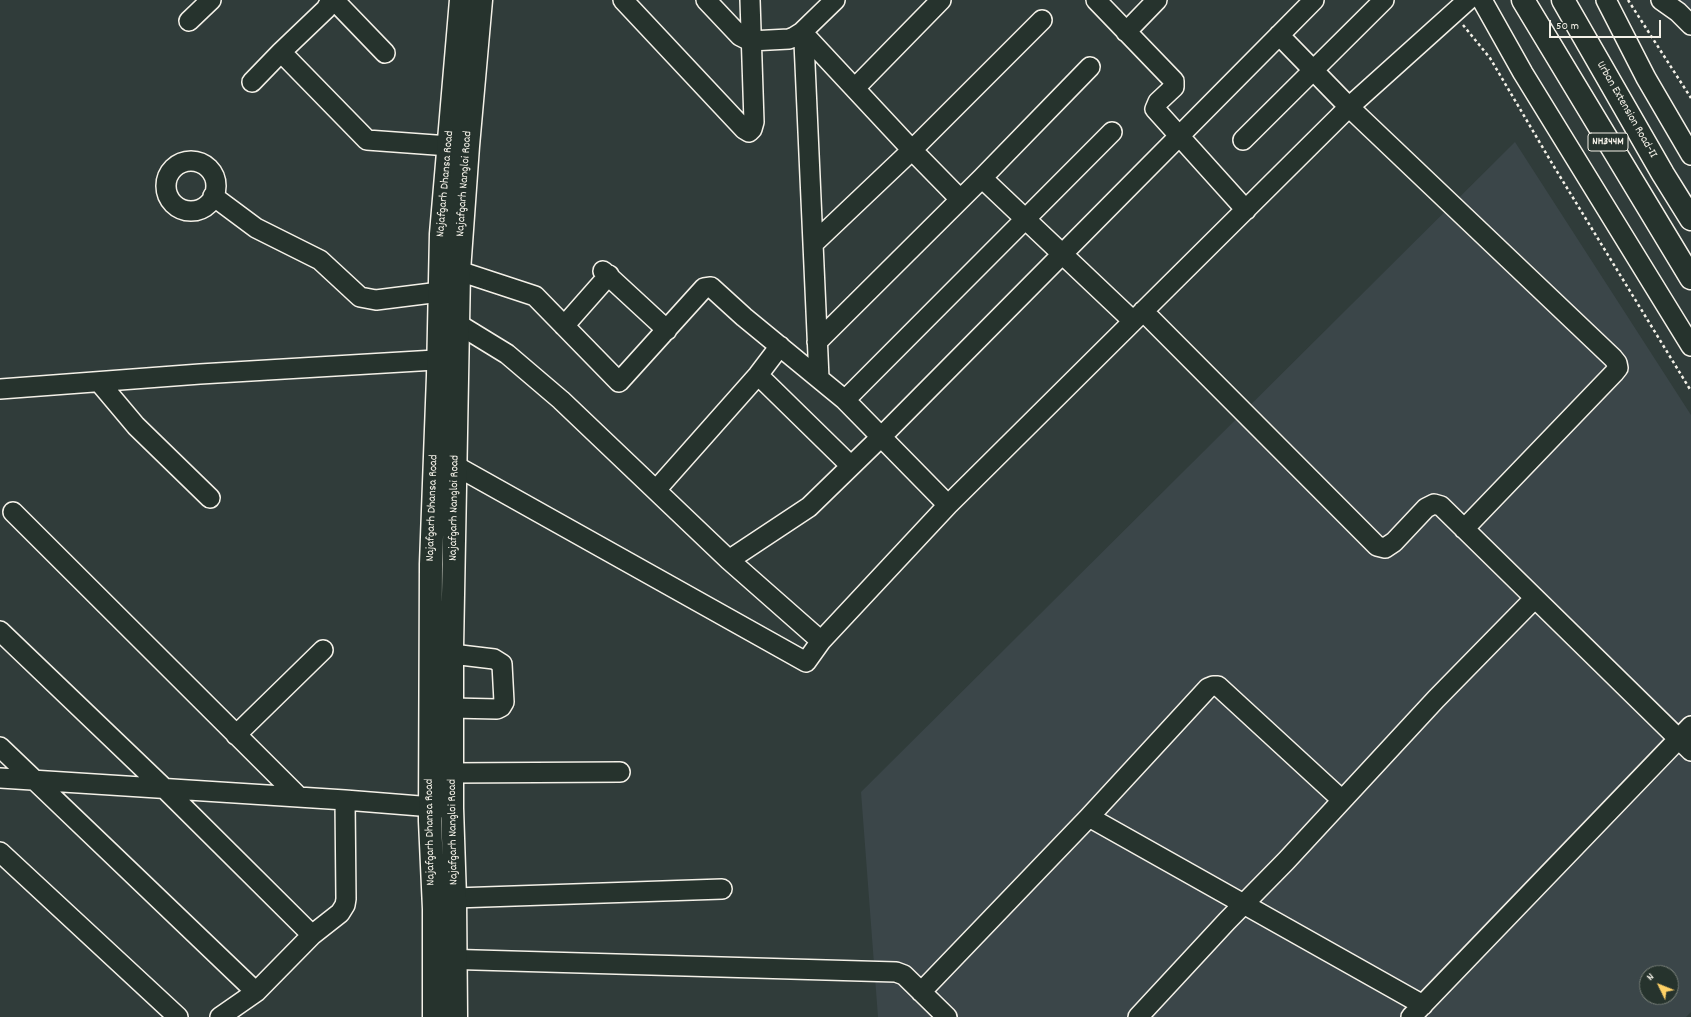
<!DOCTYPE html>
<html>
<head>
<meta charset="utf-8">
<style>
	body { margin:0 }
	#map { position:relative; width:1691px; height:1017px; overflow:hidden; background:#303c3a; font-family:Dekko,sans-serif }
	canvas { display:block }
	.north { position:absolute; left:1639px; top:965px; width:40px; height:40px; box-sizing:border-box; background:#26332d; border:1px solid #787f78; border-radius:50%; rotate:313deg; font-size:11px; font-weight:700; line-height:16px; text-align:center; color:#f4f1e8 }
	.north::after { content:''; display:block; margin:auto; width:14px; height:18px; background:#ffd166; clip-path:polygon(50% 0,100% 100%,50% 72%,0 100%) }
	.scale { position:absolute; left:1549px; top:20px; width:112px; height:18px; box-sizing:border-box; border:2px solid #f4f1e8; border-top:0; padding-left:5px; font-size:12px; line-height:14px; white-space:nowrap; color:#f4f1e8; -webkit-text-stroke:3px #26332d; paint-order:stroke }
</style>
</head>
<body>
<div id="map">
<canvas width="1691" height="1017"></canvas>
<div class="north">N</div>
<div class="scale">50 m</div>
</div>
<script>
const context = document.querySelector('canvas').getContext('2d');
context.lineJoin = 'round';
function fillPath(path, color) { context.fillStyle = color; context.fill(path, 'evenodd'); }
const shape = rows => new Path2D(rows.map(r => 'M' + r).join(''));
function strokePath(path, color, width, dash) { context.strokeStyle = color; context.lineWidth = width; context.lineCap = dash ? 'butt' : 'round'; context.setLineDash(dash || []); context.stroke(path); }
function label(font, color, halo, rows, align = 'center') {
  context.font = font + ' Dekko,sans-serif'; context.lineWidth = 3.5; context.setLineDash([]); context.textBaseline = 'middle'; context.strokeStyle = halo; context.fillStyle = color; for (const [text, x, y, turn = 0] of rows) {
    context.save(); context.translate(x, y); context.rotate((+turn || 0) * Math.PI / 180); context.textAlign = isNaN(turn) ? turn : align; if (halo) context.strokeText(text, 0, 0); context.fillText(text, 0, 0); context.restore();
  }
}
fillPath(shape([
	[1677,0,1691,0,1691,23],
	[1515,142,1691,415,1691,1012,1686,1017,878,1017,861,792],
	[1647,973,1671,973,1671,997,1647,997]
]), '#3b4649');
const minor = shape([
	[334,0,385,53],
	[623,0,744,129,749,132,752,129,754,122,750,0],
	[706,0,740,36,750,41,789,39,794,37,802,32,835,0],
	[1096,0,1174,81,1174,87,1158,102,1155,109,1246,210],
	[1482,0,1523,73,1691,346],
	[1606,0,1646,78,1691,155],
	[1661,0,1678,12,1691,25],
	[189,21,211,0],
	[802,32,912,150,960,199],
	[1126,32,1157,0],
	[805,35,804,42,819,378],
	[1279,35,1349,107,1613,358,1617,363,1618,368,1614,373,1464,529],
	[281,52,367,140,449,146],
	[252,82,281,52,326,9,331,0],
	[855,88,941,0],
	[1243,140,1384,0],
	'166 186a25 25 0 1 1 50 0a25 25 0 1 1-50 0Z',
	[982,178,1133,321],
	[213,196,256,228,320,260,360,297,376,300,440,292],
	[814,243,912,150,1042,20],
	[459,271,535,296,619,382,704,288,711,287,744,317,845,400,948,505],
	[603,271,667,330],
	[1143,311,1377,546,1385,548,1394,542,1426,508,1434,504,1441,506,1691,751],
	[446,324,458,324,507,354,561,400,729,560,821,641,948,505,1349,107,1468,0],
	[564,326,609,275],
	[817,342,982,178,1090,67],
	[758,375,851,466],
	[99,382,136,426,210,498],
	[0,389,200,374,452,359],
	[845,400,1112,132],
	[456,466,806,662,821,641],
	[656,490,758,375,780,346],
	[13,512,299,797],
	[729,560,809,507,882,436,1314,0],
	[0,631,165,789,312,935],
	[452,654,494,659,502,664,504,702,501,707,497,709,452,708],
	[236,735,323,650],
	[0,747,256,992],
	[452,773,620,772],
	[0,778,345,800,445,808],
	[1089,817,1423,1005],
	[0,852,178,1017],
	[455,898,722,889],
	[441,959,896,972,904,975,947,1017],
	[921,992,1089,817,1208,688,1213,686,1218,686,1342,800],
	[220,1017,256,992,312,935,340,913,345,905,346,899,345,800],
	[1138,1017,1227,921,1286,861,1436,699,1535,598],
	[1411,1017,1691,726]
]);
const major = shape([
	[434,1017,434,909,430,821,431,564,438,376,441,234,461,0],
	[456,1017,455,898,452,808,452,648,459,271,468,146,481,0]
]);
const highway = shape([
	[1523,0,1691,278],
	[1563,0,1663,174,1691,219]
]);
strokePath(minor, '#f4f1e8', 22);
strokePath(major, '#f4f1e8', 25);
strokePath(highway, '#f4f1e8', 25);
strokePath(shape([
	[1628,0,1691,98],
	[1463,25,1490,58,1553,165,1691,391]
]), '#f4f1e8', 2.5, [3, 3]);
strokePath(minor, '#26332d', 19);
strokePath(major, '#26332d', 22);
strokePath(highway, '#26332d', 22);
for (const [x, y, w] of [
	[1608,142,40]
]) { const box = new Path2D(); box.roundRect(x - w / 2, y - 9, w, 18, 3); context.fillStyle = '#26332d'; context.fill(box); strokePath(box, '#f4f1e8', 1); }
label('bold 11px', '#f4f1e8', null, [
	["NH344M",1608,142]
]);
label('12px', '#f4f1e8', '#26332d', [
	["Urban Extension Road-II",1626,110,60],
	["Najafgarh Dhansa Road",446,184,-85],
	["Najafgarh Nangloi Road",465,184,-86],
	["Najafgarh Dhansa Road",433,508,-88],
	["Najafgarh Nangloi Road",455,508,-89],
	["Najafgarh Dhansa Road",431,832,-91],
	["Najafgarh Nangloi Road",454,832,-91]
]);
</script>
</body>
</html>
